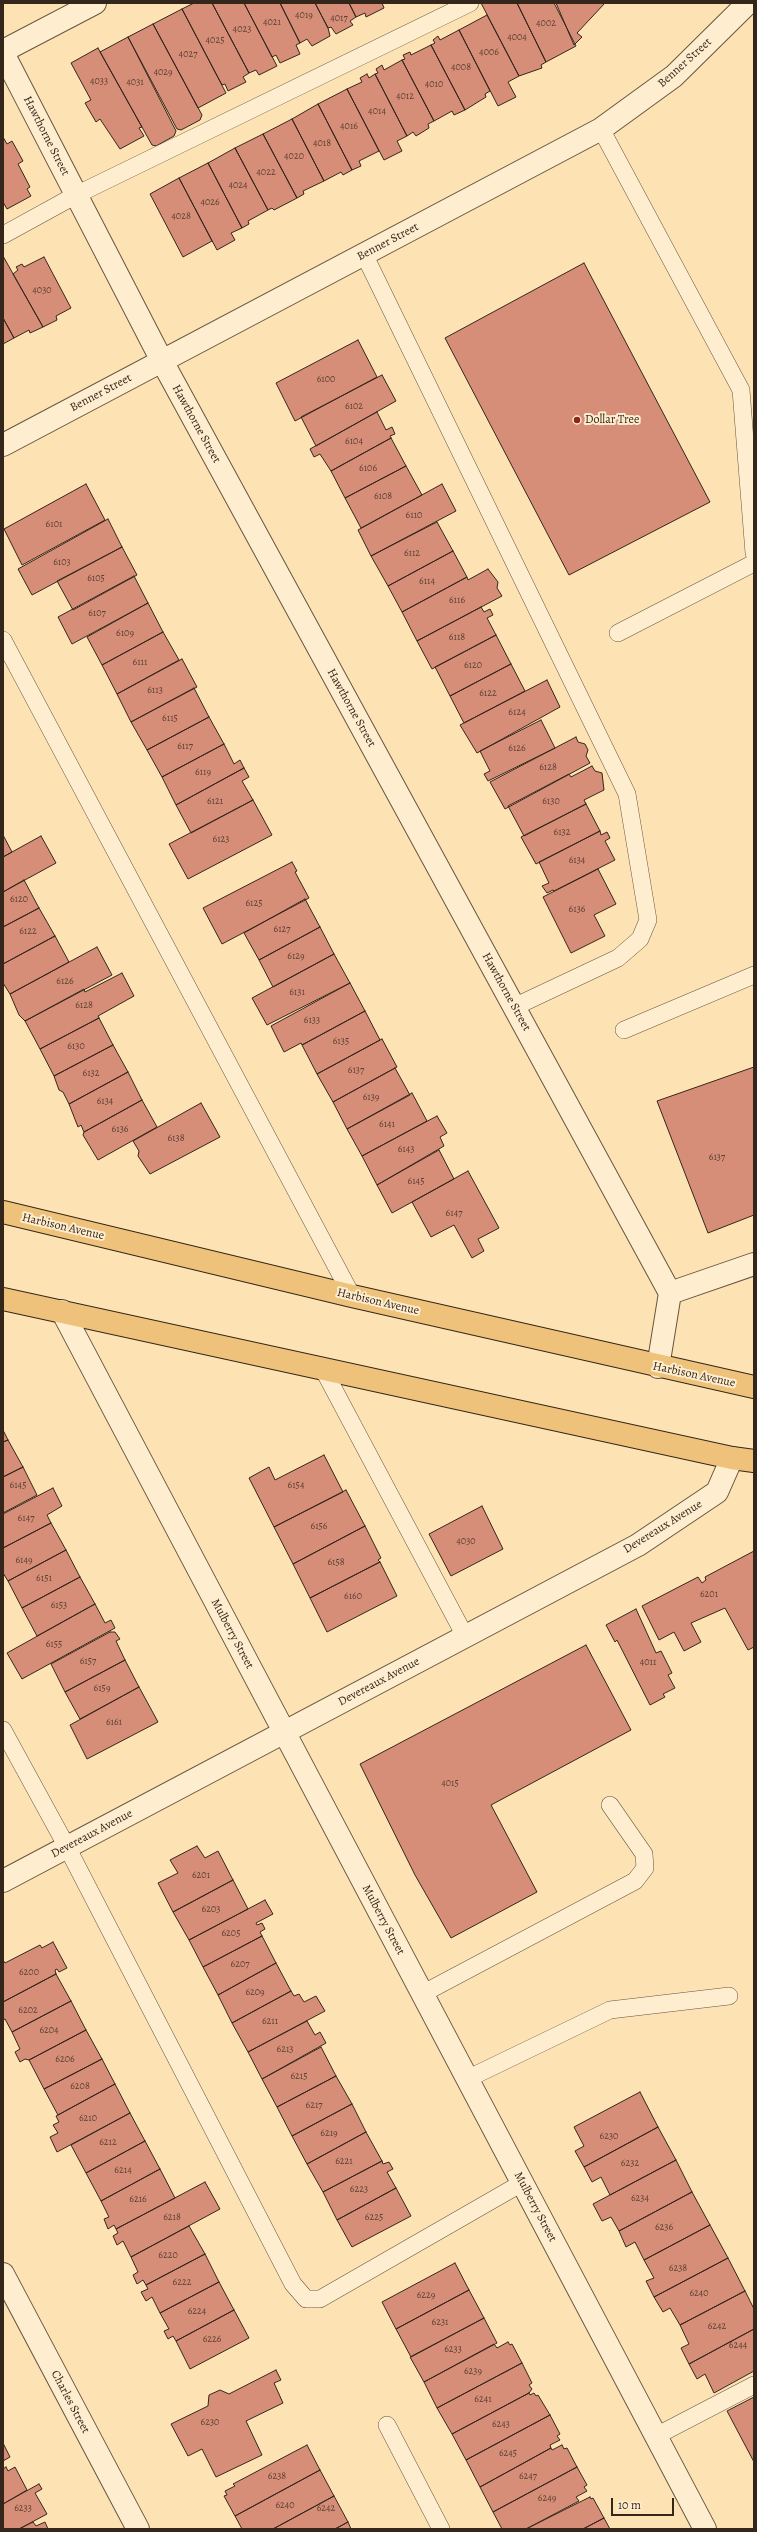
<!DOCTYPE html>
<html>
<head>
<meta charset="utf-8">
<style>
	body { margin:0 }
	#map { position:relative; width:757px; height:2532px; overflow:hidden; background:#fde3b3; font-family:Alegreya,serif }
	canvas { display:block }
	.frame { position:absolute; inset:0; border:4px solid #35261b; pointer-events:none }
	.scale { position:absolute; left:611px; top:2498px; width:63px; height:18px; box-sizing:border-box; border:2px solid #35261b; border-top:0; padding-left:5px; font-size:12px; line-height:14px; white-space:nowrap; color:#35261b; -webkit-text-stroke:3px #feedce; paint-order:stroke }
</style>
</head>
<body>
<div id="map">
<canvas width="757" height="2532"></canvas>
<div class="frame"></div>
<div class="scale">10 m</div>
</div>
<script>
const context = document.querySelector('canvas').getContext('2d');
context.lineJoin = 'round';
function fillPath(path, color) { context.fillStyle = color; context.fill(path, 'evenodd'); }
const shape = rows => new Path2D(rows.map(r => 'M' + r).join(''));
function strokePath(path, color, width, dash) { context.strokeStyle = color; context.lineWidth = width; context.lineCap = dash ? 'butt' : 'round'; context.setLineDash(dash || []); context.stroke(path); }
function label(font, color, halo, rows, align = 'center') {
  context.font = font + ' Alegreya,serif'; context.lineWidth = 4; context.setLineDash([]); context.textBaseline = 'middle'; context.strokeStyle = halo; context.fillStyle = color; for (const [text, x, y, turn = 0] of rows) {
    context.save(); context.translate(x, y); context.rotate((+turn || 0) * Math.PI / 180); context.textAlign = isNaN(turn) ? turn : align; if (halo) context.strokeText(text, 0, 0); context.fillText(text, 0, 0); context.restore();
  }
}
const building = shape([
	[194,3,212,3,249,73,243,77,246,82,228,91,225,84,222,85,182,9,194,3],
	[212,3,244,3,277,66,259,75,256,70,249,73,212,3],
	[244,3,280,3,300,43,296,45,300,54,280,63,276,55,272,57,244,3],
	[280,3,315,3,328,28,330,36,312,46,307,39,300,43,280,3],
	[315,3,349,3,356,17,350,21,353,25,336,34,331,27,328,28,315,3],
	[349,3,382,3,384,8,366,17,365,13,356,17,349,3],
	[481,3,517,3,546,62,541,65,542,68,519,76,481,3],
	[517,3,554,3,576,46,546,62,517,3],
	[556,3,605,3,577,33,582,37,574,45,556,3],
	[182,9,226,93,198,108,153,24,182,9],
	[487,15,519,76,508,82,516,97,498,106,459,30,487,15],
	[153,24,202,115,200,120,181,130,177,129,128,37,153,24],
	[459,30,490,91,485,94,486,97,465,110,431,45,435,43,433,40,438,36,440,40,459,30],
	[128,37,176,131,174,136,156,146,152,145,100,52,128,37],
	[431,45,465,110,454,115,452,111,434,121,402,60,405,59,403,55,410,52,411,55,431,45],
	[98,48,142,127,139,128,144,136,120,149,100,119,96,122,85,103,91,100,71,63,98,48],
	[402,60,434,121,428,124,429,128,416,136,413,132,407,136,375,74,378,73,376,69,382,65,384,70,402,60],
	[367,74,369,78,375,74,407,136,397,141,402,151,384,160,347,89,362,82,360,78,367,74],
	[347,89,379,151,359,161,361,166,352,170,318,104,347,89],
	[318,104,352,170,343,175,341,172,324,181,292,119,318,104],
	[292,119,324,181,303,191,304,194,297,198,263,134,292,119],
	[263,134,297,198,274,210,272,208,268,210,235,148,263,134],
	[3,137,7,144,12,141,23,161,18,164,30,187,27,189,31,196,7,209,3,202,3,137],
	[235,148,268,210,248,221,249,224,242,228,208,163,235,148],
	[208,163,242,228,231,233,235,240,217,250,179,178,208,163],
	[179,178,212,241,183,257,150,194,179,178],
	[3,256,43,327,30,333,29,330,14,338,3,318,3,256],
	[44,257,71,308,56,316,57,320,43,327,13,274,18,270,16,267,22,264,24,267,44,257],
	[584,263,710,502,569,575,445,338,584,263],
	[3,318,14,338,3,344,3,318],
	[358,340,377,377,295,421,276,383,358,340],
	[382,375,396,401,316,446,301,417,382,375],
	[377,412,386,430,392,427,395,434,390,436,391,438,331,471,320,454,314,457,310,449,377,412],
	[391,438,406,466,345,498,331,471,391,438],
	[406,466,422,495,361,528,345,498,406,466],
	[86,484,105,520,22,565,4,529,86,484],
	[442,484,456,511,371,556,358,530,442,484],
	[108,519,122,547,32,595,18,569,108,519],
	[437,522,453,551,388,586,371,556,437,522],
	[122,547,137,575,73,610,57,581,122,547],
	[453,551,467,577,402,612,388,586,453,551],
	[488,569,498,582,497,588,502,596,417,641,402,612,467,577,468,580,488,569],
	[134,576,148,603,72,644,58,617,134,576],
	[148,603,163,632,102,665,87,637,148,603],
	[481,607,484,612,490,609,493,615,487,618,496,635,432,669,417,641,481,607],
	[163,632,179,660,117,694,102,665,163,632],
	[496,635,511,664,450,696,435,667,496,635],
	[182,659,197,687,131,722,117,694,182,659],
	[511,664,525,691,464,723,450,696,511,664],
	[547,680,560,707,477,753,460,725,547,680],
	[194,688,209,717,147,750,131,722,194,688],
	[209,717,224,744,162,777,147,750,209,717],
	[541,720,555,748,488,781,484,774,490,771,480,751,541,720],
	[576,737,578,742,585,744,588,750,586,756,590,763,505,809,490,782,576,737],
	[224,744,234,764,240,760,244,768,176,805,162,777,224,744],
	[592,766,595,771,602,773,604,790,584,800,586,804,524,836,508,806,569,774,571,777,592,766],
	[244,768,249,777,242,781,253,800,191,833,176,805,244,768],
	[253,800,272,835,188,879,169,844,253,800],
	[586,804,600,831,536,864,521,837,586,804],
	[600,831,601,835,607,832,610,838,605,841,615,860,554,891,553,890,547,893,542,886,549,883,539,862,600,831],
	[3,835,12,852,3,857,3,835],
	[41,836,56,863,3,892,3,857,41,836],
	[292,862,297,871,295,872,309,898,222,944,203,908,292,862],
	[598,869,616,904,594,915,605,936,571,953,543,897,598,869],
	[24,880,39,908,3,927,3,892,24,880],
	[305,899,320,927,259,960,244,933,305,899],
	[39,908,55,936,3,964,3,927,39,908],
	[320,927,334,954,273,987,259,960,320,927],
	[55,936,69,962,10,994,3,983,3,964,55,936],
	[97,947,112,975,25,1021,19,1015,10,994,97,947],
	[334,954,350,983,267,1025,252,998,334,954],
	[122,973,134,996,98,1016,99,1018,40,1049,25,1021,84,989,85,992,122,973],
	[350,983,365,1011,302,1045,301,1043,284,1052,271,1026,350,983],
	[365,1011,380,1040,317,1074,302,1045,365,1011],
	[99,1018,113,1045,54,1076,40,1049,99,1018],
	[382,1039,397,1067,333,1102,317,1074,382,1039],
	[113,1045,128,1072,69,1104,63,1092,59,1090,54,1076,113,1045],
	[754,1067,754,1215,708,1233,657,1101,754,1067],
	[395,1068,410,1095,347,1129,333,1102,395,1068],
	[128,1072,142,1100,84,1132,81,1125,78,1127,69,1104,128,1072],
	[412,1093,427,1121,362,1156,347,1129,412,1093],
	[142,1100,157,1127,98,1160,83,1135,84,1132,142,1100],
	[201,1103,220,1137,150,1174,138,1156,139,1151,133,1141,201,1103],
	[437,1116,447,1133,440,1137,444,1146,377,1185,362,1156,437,1116],
	[439,1150,454,1179,392,1213,377,1185,439,1150],
	[468,1171,499,1228,478,1239,484,1251,472,1258,454,1225,431,1237,412,1202,468,1171],
	[3,1430,8,1440,3,1442,3,1430],
	[8,1440,23,1467,3,1477,3,1442,8,1440],
	[324,1455,343,1492,274,1527,249,1478,269,1467,275,1480,324,1455],
	[23,1467,37,1495,3,1513,3,1477,23,1467],
	[53,1488,62,1506,47,1515,51,1523,3,1548,3,1514,53,1488],
	[346,1490,365,1526,293,1564,274,1527,346,1490],
	[482,1506,503,1549,451,1576,429,1534,482,1506],
	[51,1523,66,1550,8,1581,3,1573,3,1548,51,1523],
	[365,1526,381,1558,378,1560,380,1562,310,1598,293,1564,365,1526],
	[66,1550,80,1577,22,1608,8,1581,66,1550],
	[754,1551,754,1647,748,1650,725,1608,691,1623,701,1642,684,1651,674,1632,659,1640,642,1606,698,1577,702,1583,706,1580,705,1577,754,1551],
	[380,1562,397,1596,327,1632,310,1598,380,1562],
	[80,1577,95,1604,37,1636,22,1608,80,1577],
	[95,1604,105,1623,111,1620,115,1628,22,1679,7,1653,95,1604],
	[636,1609,656,1653,661,1651,672,1673,668,1675,675,1688,663,1694,665,1697,650,1705,617,1640,615,1642,606,1625,636,1609],
	[110,1632,115,1632,120,1639,116,1641,125,1660,65,1692,51,1664,110,1632],
	[586,1645,631,1730,491,1805,537,1892,451,1938,415,1875,360,1764,586,1645],
	[125,1660,139,1687,80,1719,65,1692,125,1660],
	[139,1687,158,1722,87,1759,70,1725,139,1687],
	[197,1846,205,1858,218,1851,233,1880,173,1912,158,1883,178,1873,170,1860,197,1846],
	[233,1880,248,1909,189,1940,173,1912,233,1880],
	[265,1900,273,1914,256,1923,257,1925,262,1923,265,1929,260,1932,262,1936,203,1967,189,1940,265,1900],
	[262,1936,276,1963,218,1995,203,1967,262,1936],
	[53,1942,67,1968,59,1972,57,1969,55,1970,56,1974,3,2002,3,1960,5,1963,40,1945,42,1948,53,1942],
	[276,1963,291,1991,232,2023,218,1995,276,1963],
	[56,1974,71,2001,12,2032,5,2019,3,2020,3,2002,56,1974],
	[291,1991,294,1996,299,1994,304,2002,316,1996,325,2011,248,2052,232,2023,291,1991],
	[71,2001,86,2030,29,2060,25,2059,20,2062,15,2052,20,2049,12,2032,71,2001],
	[307,2021,315,2035,320,2032,326,2043,262,2079,248,2052,307,2021],
	[86,2030,102,2059,44,2089,29,2060,86,2030],
	[321,2047,336,2076,277,2107,262,2079,321,2047],
	[102,2059,115,2084,58,2115,44,2089,102,2059],
	[336,2076,352,2104,292,2136,277,2107,336,2076],
	[115,2084,130,2113,57,2152,50,2137,58,2133,53,2125,59,2122,56,2116,115,2084],
	[640,2092,658,2127,584,2167,575,2151,584,2146,574,2127,640,2092],
	[352,2104,366,2132,307,2164,292,2136,352,2104],
	[130,2113,145,2141,86,2173,71,2145,130,2113],
	[658,2127,676,2160,610,2195,601,2177,592,2182,584,2167,658,2127],
	[366,2132,382,2161,323,2192,307,2164,366,2132],
	[145,2141,160,2169,101,2201,86,2173,145,2141],
	[676,2160,692,2192,619,2231,611,2217,602,2221,593,2204,676,2160],
	[382,2161,383,2164,389,2162,393,2169,387,2172,396,2188,337,2220,323,2192,382,2161],
	[160,2169,175,2198,116,2229,114,2225,108,2229,104,2219,109,2217,101,2201,160,2169],
	[205,2182,220,2209,131,2257,123,2241,117,2245,113,2236,118,2233,116,2229,205,2182],
	[396,2188,411,2216,352,2247,337,2220,396,2188],
	[692,2192,710,2225,644,2260,635,2242,626,2247,619,2231,692,2192],
	[710,2225,728,2258,654,2297,646,2281,654,2278,644,2260,710,2225],
	[189,2226,205,2254,146,2285,143,2280,137,2284,133,2275,138,2272,131,2257,189,2226],
	[205,2254,219,2282,160,2313,152,2297,146,2301,141,2292,148,2289,146,2285,205,2254],
	[728,2258,745,2291,680,2325,670,2308,663,2312,654,2297,728,2258],
	[455,2263,469,2290,396,2329,382,2302,455,2263],
	[219,2282,234,2310,176,2341,173,2336,168,2339,164,2331,169,2329,160,2313,219,2282],
	[469,2290,484,2318,411,2357,396,2329,469,2290],
	[745,2291,754,2309,754,2329,689,2364,681,2348,689,2344,680,2325,745,2291],
	[234,2310,249,2338,190,2369,176,2341,234,2310],
	[484,2318,497,2343,424,2382,410,2357,484,2318],
	[754,2329,754,2371,714,2393,705,2374,697,2379,689,2364,754,2329],
	[508,2342,510,2345,512,2344,522,2363,437,2408,424,2382,494,2344,497,2348,508,2342],
	[522,2363,532,2383,529,2385,532,2389,529,2393,452,2434,437,2408,522,2363],
	[276,2370,281,2380,274,2383,283,2403,246,2421,262,2455,216,2477,202,2449,188,2456,171,2424,208,2406,209,2395,220,2390,229,2394,276,2370],
	[529,2393,530,2395,534,2393,536,2396,538,2395,550,2415,466,2460,452,2434,529,2393],
	[754,2397,754,2462,727,2411,754,2397],
	[550,2415,560,2434,557,2436,560,2440,550,2445,551,2448,480,2487,466,2460,550,2415],
	[3,2443,10,2457,3,2461,3,2443],
	[307,2445,320,2470,235,2516,224,2496,227,2495,225,2491,235,2486,233,2484,307,2445],
	[562,2445,564,2449,567,2448,577,2467,493,2512,480,2487,551,2448,552,2450,562,2445],
	[6,2467,8,2471,15,2467,27,2490,3,2504,3,2469,6,2467],
	[577,2467,587,2485,584,2487,587,2491,576,2497,579,2501,526,2529,502,2529,493,2512,577,2467],
	[320,2470,334,2496,273,2529,242,2529,235,2516,320,2470],
	[39,2484,42,2489,35,2493,47,2514,19,2529,3,2529,3,2504,39,2484],
	[334,2496,348,2522,335,2529,273,2529,334,2496],
	[590,2497,591,2499,593,2498,604,2518,583,2529,526,2529,590,2497],
	[604,2518,610,2529,583,2529,604,2518],
	[33,2522,36,2526,45,2522,48,2529,19,2529,33,2522],
	[348,2522,351,2529,335,2529,348,2522]
]);
fillPath(building, '#d68e79');
strokePath(building, '#35261b', 1);
const service = shape([
	[601,129,741,390,754,553],
	[3,235,76,195,470,3],
	[364,254,627,794,648,920,640,939,618,958,514,1007],
	[618,633,754,563],
	[3,640,352,1296],
	[624,1030,754,975],
	[323,1369,465,1636],
	[3,1730,67,1847,293,2284,306,2299,320,2299,522,2183],
	[422,1994,635,1881,645,1868,644,1854,610,1805],
	[467,2079,610,2010,729,1996],
	[387,2425,441,2529],
	[656,2436,754,2385]
]);
const minor = shape([
	[3,51,95,3],
	[3,53,162,361,670,1293,658,1367],
	[3,445,601,129,674,76,748,3],
	[670,1293,754,1264],
	[62,1311,705,2529],
	[3,1881,638,1545,717,1492,732,1458],
	[3,2274,138,2529]
]);
const primary = shape([
	[3,1212,352,1296,754,1387],
	[3,1299,732,1458,754,1461]
]);
strokePath(service, '#675541', 18);
strokePath(minor, '#675541', 24);
strokePath(primary, '#35261b', 24);
strokePath(service, '#feedce', 17);
strokePath(minor, '#feedce', 22);
strokePath(primary, '#eec27a', 22);
for (const [x, y, r, color] of [
	[577,420,4,"#8f2418"]
]) { const dot = new Path2D(); dot.arc(x, y, r, 0, 2 * Math.PI); context.fillStyle = color; context.fill(dot); strokePath(dot, '#feedce', 1.5); }
label('10px', '#5d4032', null, [
	["4019",304,16],
	["4017",339,19],
	["4021",272,23],
	["4002",546,24],
	["4023",242,30],
	["4004",517,38],
	["4025",215,41],
	["4006",489,53],
	["4027",188,55],
	["4008",461,68],
	["4029",163,73],
	["4033",99,82],
	["4031",135,83],
	["4010",434,85],
	["4012",405,97],
	["4014",377,112],
	["4016",349,127],
	["4018",322,144],
	["4020",294,157],
	["4022",266,173],
	["4024",238,186],
	["4026",210,203],
	["4028",181,217],
	["4030",42,291],
	["6100",326,380],
	["6102",354,407],
	["6104",354,442],
	["6106",368,469],
	["6108",383,497],
	["6110",414,516],
	["6101",54,525],
	["6112",412,554],
	["6103",62,563],
	["6105",96,579],
	["6114",427,582],
	["6116",457,601],
	["6107",97,614],
	["6109",125,634],
	["6118",457,638],
	["6111",140,663],
	["6120",473,666],
	["6113",155,691],
	["6122",488,694],
	["6124",517,713],
	["6115",170,719],
	["6117",185,747],
	["6126",517,749],
	["6128",548,768],
	["6119",203,773],
	["6121",215,802],
	["6130",551,802],
	["6132",562,833],
	["6123",221,840],
	["6134",577,861],
	["6120",19,900],
	["6125",254,904],
	["6136",577,910],
	["6127",282,930],
	["6122",28,932],
	["6129",296,957],
	["6126",65,982],
	["6131",297,993],
	["6128",84,1006],
	["6133",312,1021],
	["6135",341,1042],
	["6130",76,1047],
	["6137",356,1071],
	["6132",91,1074],
	["6139",371,1098],
	["6134",105,1102],
	["6141",387,1125],
	["6136",120,1130],
	["6138",176,1139],
	["6143",406,1150],
	["6137",717,1158],
	["6145",416,1182],
	["6147",454,1214],
	["6145",18,1486],
	["6154",296,1486],
	["6147",26,1519],
	["6156",319,1527],
	["4030",466,1542],
	["6149",24,1561],
	["6158",336,1563],
	["6151",44,1579],
	["6201",709,1595],
	["6160",353,1597],
	["6153",59,1606],
	["6155",54,1645],
	["6157",88,1662],
	["4011",648,1663],
	["6159",102,1689],
	["6161",114,1723],
	["4015",450,1784],
	["6201",201,1876],
	["6203",211,1910],
	["6205",231,1934],
	["6207",240,1965],
	["6200",29,1973],
	["6209",255,1993],
	["6202",28,2011],
	["6211",270,2022],
	["6204",49,2031],
	["6213",285,2050],
	["6206",65,2060],
	["6215",299,2077],
	["6208",80,2087],
	["6217",314,2106],
	["6210",88,2119],
	["6219",329,2134],
	["6230",609,2137],
	["6212",108,2143],
	["6221",344,2162],
	["6232",630,2164],
	["6214",123,2171],
	["6223",359,2190],
	["6234",640,2199],
	["6216",138,2200],
	["6218",172,2218],
	["6225",374,2218],
	["6236",664,2228],
	["6220",168,2256],
	["6238",678,2269],
	["6222",182,2283],
	["6240",699,2294],
	["6229",426,2296],
	["6224",197,2312],
	["6231",440,2323],
	["6242",717,2327],
	["6226",212,2340],
	["6244",738,2346],
	["6233",453,2350],
	["6239",473,2372],
	["6241",483,2400],
	["6230",210,2423],
	["6243",501,2425],
	["6245",508,2454],
	["6238",277,2477],
	["6247",528,2477],
	["6249",547,2499],
	["6240",285,2506],
	["6233",23,2509],
	["6242",326,2509]
]);
label('12px', '#35261b', '#feedce', [
	["Benner Street",685,63,-42],
	["Hawthorne Street",46,136,63],
	["Benner Street",388,242,-28],
	["Benner Street",101,393,-28],
	["Hawthorne Street",196,424,61],
	["Hawthorne Street",351,708,61],
	["Hawthorne Street",506,992,61],
	["Harbison Avenue",63,1227,13],
	["Harbison Avenue",378,1302,13],
	["Harbison Avenue",694,1375,12],
	["Devereaux Avenue",663,1527,-32],
	["Mulberry Street",232,1634,62],
	["Devereaux Avenue",379,1682,-28],
	["Devereaux Avenue",92,1834,-28],
	["Mulberry Street",383,1920,62],
	["Mulberry Street",535,2207,62],
	["Charles Street",70,2402,62]
]);
label('12px', '#35261b', '#feedce', [
	["Dollar Tree",585,420]
], 'left');
</script>
</body>
</html>
